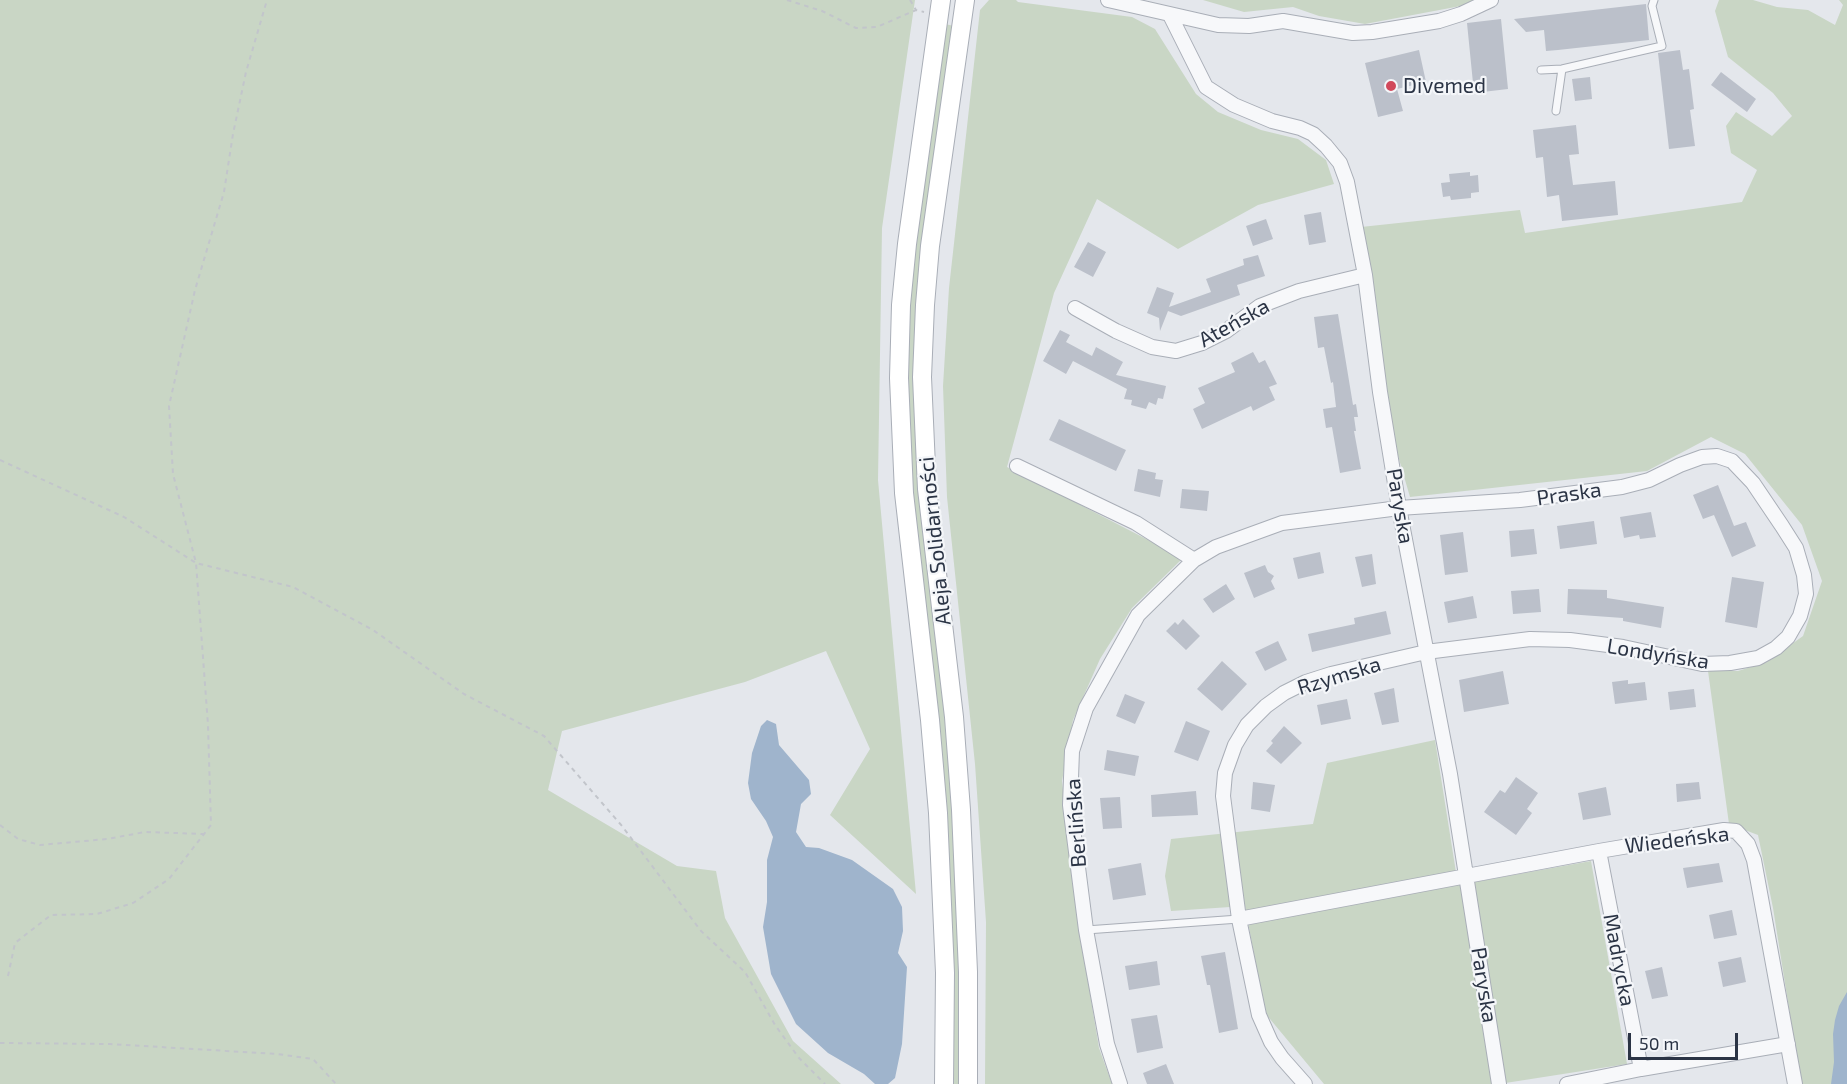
<!DOCTYPE html>
<html>
<head>
<meta charset="utf-8">
<style>
	body { margin:0 }
	#map { position:relative; width:1847px; height:1084px; overflow:hidden; background:#e4e7ec; font-family:"Exo 2",sans-serif }
	canvas { display:block }
	.scale { position:absolute; left:1628px; top:1033px; width:110px; height:27px; box-sizing:border-box; border:3px solid #2b3445; border-top:0; padding-left:8px; font-size:18px; line-height:21px; white-space:nowrap; color:#2b3445; -webkit-text-stroke:4px #f4f6f9; paint-order:stroke }
</style>
</head>
<body>
<div id="map">
<canvas width="1847" height="1084"></canvas>
<div class="scale">50 m</div>
</div>
<script>
const context = document.querySelector('canvas').getContext('2d');
context.lineJoin = 'round';
function fillPath(path, color) { context.fillStyle = color; context.fill(path, 'evenodd'); }
const shape = rows => new Path2D(rows.map(r => 'M' + r).join(''));
function strokePath(path, color, width, dash) { context.strokeStyle = color; context.lineWidth = width; context.lineCap = dash ? 'butt' : 'round'; context.setLineDash(dash || []); context.stroke(path); }
function label(font, color, halo, rows, align = 'center') {
  context.font = font + ' "Exo 2",sans-serif'; context.lineWidth = 4.5; context.setLineDash([]); context.textBaseline = 'middle'; context.strokeStyle = halo; context.fillStyle = color; for (const [text, x, y, turn = 0] of rows) {
    context.save(); context.translate(x, y); context.rotate((+turn || 0) * Math.PI / 180); context.textAlign = isNaN(turn) ? turn : align; if (halo) context.strokeText(text, 0, 0); context.fillText(text, 0, 0); context.restore();
  }
}
fillPath(shape([
	[0,0,915,0,882,228,878,480,916,894,830,815,870,749,826,651,745,682,562,731,548,790,677,866,716,871,725,918,793,1041,841,1084,0,1084],
	[989,0,1016,0,1018,2,1132,17,1155,29,1196,94,1218,112,1261,130,1298,139,1326,160,1334,184,1258,205,1178,249,1097,199,1054,293,1007,467,1183,558,1132,608,1100,659,1073,720,1062,781,1079,927,1099,1048,1112,1084,985,1084,986,922,975,764,947,497,943,386,949,288,980,10],
	[1203,0,1477,0,1466,5,1365,24,1319,16,1293,7,1244,12],
	[1719,0,1753,0,1777,7,1808,10,1835,25,1843,5,1839,0,1847,0,1847,1084,1801,1084,1773,908,1758,835,1729,824,1708,671,1738,671,1767,662,1803,636,1822,581,1802,525,1745,454,1711,437,1647,471,1410,497,1392,435,1361,227,1520,210,1525,233,1742,202,1757,170,1731,153,1726,126,1736,112,1772,136,1792,116,1773,93,1728,57,1715,11],
	[945,24,954,26,922,246,946,718,953,811,961,972,960,1084,952,1084,912,491,906,377,911,276],
	[1435,740,1458,885,1591,861,1627,1064,1499,1084,1324,1084,1265,1013,1245,906,1171,911,1165,876,1171,839,1313,824,1327,763]
]), '#c9d6c5');
fillPath(shape([
	[767,720,776,724,779,745,809,780,811,794,801,804,796,832,806,847,819,848,852,860,893,889,902,907,903,931,898,953,907,967,902,1044,895,1078,888,1084,875,1084,864,1074,828,1053,796,1024,771,974,763,927,767,902,767,860,773,837,766,821,751,799,748,783,752,753,761,726],
	[1847,992,1847,1084,1831,1084,1834,1062,1833,1034,1835,1020,1839,1006]
]), '#9fb4cc');
fillPath(shape([
	[1646,4,1649,40,1558,50,1546,51,1544,30,1526,32,1514,19],
	[1501,19,1508,89,1474,93,1467,23],
	[1419,50,1426,82,1397,89,1403,111,1378,117,1365,63],
	[1680,50,1683,70,1689,69,1694,109,1690,110,1695,146,1669,149,1658,53],
	[1721,72,1756,99,1747,112,1711,85],
	[1590,77,1592,99,1575,101,1572,79],
	[1576,125,1579,154,1569,155,1573,185,1615,181,1618,215,1562,221,1559,195,1547,197,1543,157,1536,158,1533,130],
	[1470,172,1470,176,1478,175,1479,192,1471,193,1471,198,1451,200,1450,196,1443,197,1441,183,1450,182,1449,174],
	[1321,212,1326,242,1309,245,1304,215],
	[1266,219,1273,239,1253,246,1246,226],
	[1088,242,1106,252,1093,277,1074,267],
	[1258,255,1265,276,1237,285,1240,295,1181,316,1168,311,1160,331,1159,318,1147,313,1157,287,1174,293,1169,307,1211,292,1206,279,1244,265,1243,259],
	[1338,314,1353,405,1356,404,1358,417,1354,417,1356,431,1354,431,1361,469,1340,473,1332,427,1326,428,1323,409,1336,407,1333,382,1331,383,1324,347,1318,348,1314,317],
	[1060,330,1070,335,1066,342,1092,356,1096,347,1123,362,1116,375,1166,386,1163,399,1158,398,1156,405,1149,402,1146,409,1131,405,1132,400,1124,399,1127,389,1073,361,1066,374,1043,361],
	[1253,352,1259,363,1265,360,1277,384,1269,387,1275,400,1253,411,1251,406,1202,429,1193,409,1205,403,1198,388,1235,372,1231,363],
	[1059,419,1126,450,1116,471,1049,440],
	[1138,469,1156,473,1155,479,1163,480,1160,497,1134,491],
	[1718,485,1734,526,1746,522,1756,546,1732,557,1714,515,1703,519,1693,495],
	[1182,489,1209,491,1207,511,1180,508],
	[1651,512,1656,537,1640,539,1639,535,1624,538,1620,517],
	[1594,521,1597,544,1560,549,1557,526],
	[1534,529,1537,554,1511,557,1509,531],
	[1463,532,1468,572,1445,575,1440,535],
	[1320,552,1324,573,1298,579,1293,558],
	[1372,554,1376,584,1362,587,1355,557],
	[1265,565,1268,572,1274,576,1271,581,1275,589,1254,598,1244,573],
	[1732,577,1764,582,1757,628,1725,622],
	[1226,584,1235,599,1213,613,1203,599],
	[1539,589,1541,612,1513,614,1511,591],
	[1568,589,1607,590,1607,598,1664,607,1661,628,1623,621,1623,618,1567,614],
	[1473,596,1477,618,1448,623,1444,602],
	[1386,611,1391,634,1312,652,1308,634,1355,624,1354,618],
	[1183,619,1200,636,1186,650,1166,631,1175,622,1178,625],
	[1278,641,1287,660,1265,671,1255,652],
	[1222,661,1247,684,1222,711,1197,689],
	[1503,671,1509,704,1464,712,1459,680],
	[1628,680,1628,684,1645,682,1647,700,1615,704,1612,682],
	[1394,688,1399,722,1382,725,1374,693],
	[1694,689,1696,707,1670,710,1668,692],
	[1125,694,1145,702,1135,724,1116,716],
	[1347,699,1351,719,1321,725,1317,705],
	[1186,721,1210,731,1198,761,1174,752],
	[1284,726,1302,743,1281,764,1266,751,1273,743,1271,741],
	[1107,750,1139,756,1135,776,1104,770],
	[1516,777,1538,793,1527,809,1532,813,1516,835,1484,812,1500,790,1505,793],
	[1253,782,1275,785,1270,812,1251,809],
	[1699,782,1701,799,1677,802,1676,784],
	[1606,787,1611,815,1583,820,1578,793],
	[1196,791,1198,815,1152,817,1151,795],
	[1120,797,1122,828,1103,829,1100,798],
	[1141,863,1146,895,1113,900,1108,869],
	[1719,863,1723,882,1687,888,1683,868],
	[1732,910,1737,935,1714,939,1709,915],
	[1225,952,1238,1029,1219,1033,1210,985,1207,985,1201,956],
	[1741,957,1746,982,1723,987,1718,962],
	[1157,961,1160,985,1129,990,1125,966],
	[1662,967,1668,996,1652,999,1645,971],
	[1157,1015,1163,1048,1137,1053,1131,1019],
	[1166,1064,1174,1084,1147,1084,1143,1073]
]), '#bbc0ca');
const service = shape([
	[1541,70,1562,69,1662,46,1652,6,1654,0],
	[1556,111,1562,69],
	[1086,930,1239,919]
]);
const minor = shape([
	[1108,0,1218,25,1249,26,1283,21,1353,33,1372,32,1439,21,1461,14,1491,0],
	[1170,15,1206,87,1234,105,1272,121,1300,128,1313,134,1326,146,1340,163,1347,182,1365,275,1380,392,1399,508,1450,774,1499,1084],
	[1075,308,1116,331,1152,347,1176,351,1202,343,1226,331,1260,306,1299,291,1365,275],
	[1017,466,1136,523,1194,560],
	[1599,851,1641,1069],
	[1239,919,1599,851,1724,830,1736,831,1748,844,1754,860,1795,1084],
	[1120,1084,1107,1044,1086,930,1070,805,1072,751,1086,708,1138,615,1194,560,1216,547,1282,523,1399,508,1520,500,1622,487,1649,480,1680,465,1702,457,1717,456,1732,461,1753,483,1782,526,1796,548,1804,575,1806,594,1800,616,1788,637,1776,648,1758,658,1730,663,1702,664,1623,647,1570,640,1530,639,1426,652,1331,674,1306,682,1284,693,1266,706,1247,725,1235,745,1225,773,1223,796,1239,919,1259,1015,1271,1042,1282,1058,1305,1084],
	[1567,1084,1641,1069,1788,1044]
]);
const secondary = shape([
	[941,0,907,244,901,305,899,378,904,493,930,720,938,813,945,973,944,1084],
	[965,0,930,246,925,305,922,377,927,489,954,717,961,810,968,972,968,1084]
]);
strokePath(service, '#a9aeb7', 9);
strokePath(minor, '#a9aeb7', 16);
strokePath(secondary, '#a9aeb7', 20);
strokePath(shape([
	[787,0,822,11,856,28,877,27,916,10,924,12],
	[910,0,916,10],
	[0,460,124,517,196,563,173,474,169,406,195,290,224,192,233,134,246,72,267,0],
	[0,825,18,839,40,845,107,839,145,832,204,834],
	[8,976,15,943,51,915,97,914,133,903,169,879,211,825,208,725,196,563,293,587,373,630,464,694,544,736,622,826,701,931,745,972,775,1025,799,1058,825,1084],
	[0,1043,110,1044,277,1054,313,1059,336,1084]
]), '#c2c5cb', 2, [4.5, 4.5]);
strokePath(service, '#f7f8fa', 7);
strokePath(minor, '#f7f8fa', 14);
strokePath(secondary, '#fff', 18);
for (const [x, y, r, color] of [
	[1391,86,6,"#d1495b"]
]) { const dot = new Path2D(); dot.arc(x, y, r, 0, 2 * Math.PI); context.fillStyle = color; context.fill(dot); strokePath(dot, '#f4f6f9', 2); }
label('21px', '#2b3445', '#f4f6f9', [
	["Divemed",1403,86]
], 'left');
label('21px', '#2b3445', '#f4f6f9', [
	["Ateńska",1234,323,-29],
	["Praska",1569,494,-8],
	["Paryska",1400,506,80],
	["Aleja Solidarności",935,541,-96],
	["Londyńska",1658,654,9],
	["Rzymska",1339,676,-17],
	["Berlińska",1076,823,-94],
	["Wiedeńska",1677,840,-7],
	["Madrycka",1619,960,79],
	["Paryska",1484,985,81]
]);
</script>
</body>
</html>
